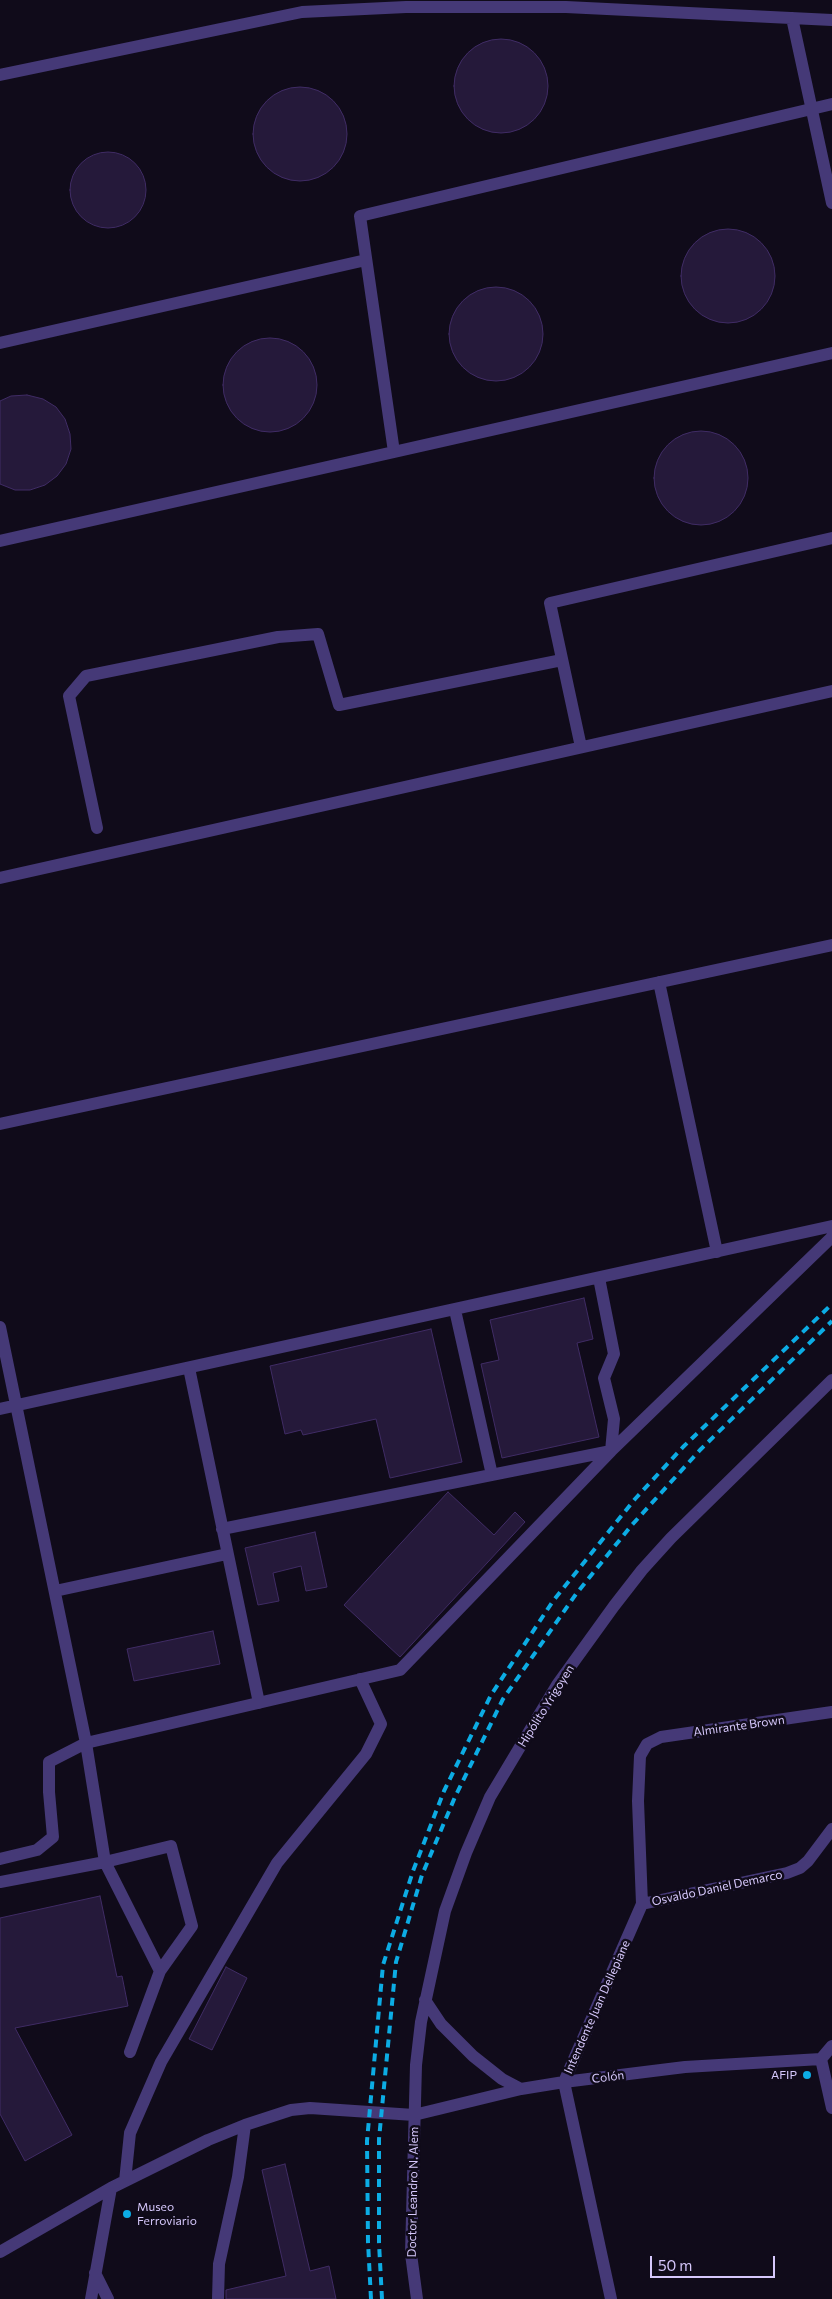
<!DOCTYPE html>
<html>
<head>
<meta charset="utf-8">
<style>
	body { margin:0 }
	#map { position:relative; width:832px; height:2299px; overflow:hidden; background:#100b1a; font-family:Commissioner,sans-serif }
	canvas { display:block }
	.scale { position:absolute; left:650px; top:2256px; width:125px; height:22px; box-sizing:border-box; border:2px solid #d6c8fc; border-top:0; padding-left:6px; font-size:15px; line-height:18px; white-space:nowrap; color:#d6c8fc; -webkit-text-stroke:4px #100b1a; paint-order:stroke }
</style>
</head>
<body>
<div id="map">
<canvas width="832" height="2299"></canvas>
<div class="scale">50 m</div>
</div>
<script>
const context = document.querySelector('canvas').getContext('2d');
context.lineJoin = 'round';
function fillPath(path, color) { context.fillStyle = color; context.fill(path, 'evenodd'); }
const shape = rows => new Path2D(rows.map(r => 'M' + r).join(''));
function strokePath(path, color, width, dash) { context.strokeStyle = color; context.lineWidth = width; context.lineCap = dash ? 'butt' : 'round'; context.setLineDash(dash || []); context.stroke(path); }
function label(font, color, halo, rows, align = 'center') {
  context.font = font + ' Commissioner,sans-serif'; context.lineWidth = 5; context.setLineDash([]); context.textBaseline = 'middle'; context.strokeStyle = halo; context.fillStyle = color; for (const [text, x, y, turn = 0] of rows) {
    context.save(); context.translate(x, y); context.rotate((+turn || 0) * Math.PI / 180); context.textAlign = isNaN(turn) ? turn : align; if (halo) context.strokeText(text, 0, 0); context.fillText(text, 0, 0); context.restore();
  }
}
const building = shape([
	'454 86a47 47 0 1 1 94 0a47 47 0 1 1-94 0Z',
	'253 134a47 47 0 1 1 94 0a47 47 0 1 1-94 0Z',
	'70 190a38 38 0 1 1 76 0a38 38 0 1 1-76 0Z',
	'681 276a47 47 0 1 1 94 0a47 47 0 1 1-94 0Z',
	'449 334a47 47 0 1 1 94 0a47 47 0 1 1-94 0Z',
	'223 385a47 47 0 1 1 94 0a47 47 0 1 1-94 0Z',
	[27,395,43,399,56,407,65,419,70,434,71,449,66,464,57,476,45,485,30,490,15,490,0,484,0,401,11,396,27,395],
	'654 478a47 47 0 1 1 94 0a47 47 0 1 1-94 0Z',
	[584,1298,593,1339,577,1343,599,1437,502,1458,481,1364,499,1360,490,1320,584,1298],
	[431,1329,462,1462,390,1478,376,1419,303,1435,301,1430,285,1434,270,1366,431,1329],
	[448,1492,494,1535,515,1512,525,1522,400,1657,344,1605,448,1492],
	[315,1532,327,1587,306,1591,301,1566,273,1573,279,1601,258,1605,245,1548,315,1532],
	[213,1631,220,1664,134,1681,127,1649,213,1631],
	[100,1896,117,1977,122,1976,128,2006,15,2028,72,2135,25,2161,0,2114,0,1918,100,1896],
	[226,1967,247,1978,212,2050,189,2039,226,1967],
	[285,2164,310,2271,329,2266,336,2299,226,2299,226,2290,286,2276,262,2170,285,2164]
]);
fillPath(building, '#25193a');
strokePath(building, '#402c65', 1);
strokePath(shape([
	[792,18,832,203],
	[0,75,302,12,406,7,566,7,832,20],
	[0,343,366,260],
	[394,452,360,216,832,104],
	[0,541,832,353],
	[581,747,550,603,832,538],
	[97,828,69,696,86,676,278,637,318,634,339,705,562,660],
	[0,878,832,691],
	[659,982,717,1252],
	[0,1124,832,945],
	[455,1310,492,1475],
	[0,1327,86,1743,105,1862,0,1882],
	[189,1368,259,1703],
	[0,1409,832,1226],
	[222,1529,611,1451,614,1419,604,1378,614,1354,599,1278],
	[55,1591,227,1554],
	[0,1859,37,1850,53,1837,49,1792,49,1762,86,1743,400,1670,611,1451,832,1237],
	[642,1904,787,1873,800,1868,808,1861,832,1829],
	[425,2000,441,2024,473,2056,502,2079,521,2089],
	[130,2052,160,1971,192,1926,171,1846,105,1862,160,1971],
	[821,2059,832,2108],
	[125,2181,130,2133,161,2062,277,1863,366,1754,381,1724,360,1679],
	[0,2252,111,2188],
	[95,2273,108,2299],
	[91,2299,111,2188,208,2140,245,2125,291,2110,310,2108,414,2115,521,2089,564,2082,685,2067,821,2059,832,2046],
	[218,2299,219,2264,238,2177,245,2125],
	[417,2299,411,2254,416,2065,421,2022,445,1911,466,1853,490,1797,557,1685,614,1606,642,1570,671,1538,832,1380],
	[611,2299,564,2082,642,1904,638,1801,640,1756,647,1744,661,1737,832,1712]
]), '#453977', 12);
strokePath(shape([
	[371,2299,368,2242,367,2141,383,1965,413,1871,444,1791,491,1695,553,1601,635,1499,683,1447,832,1304],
	[382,2299,379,2243,379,2139,396,1962,422,1875,455,1797,503,1699,576,1594,631,1526,700,1450,832,1321]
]), '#0cace4', 4, [8, 6]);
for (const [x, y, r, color] of [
	[807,2075,5,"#0cace4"],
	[127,2214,5,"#0cace4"]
]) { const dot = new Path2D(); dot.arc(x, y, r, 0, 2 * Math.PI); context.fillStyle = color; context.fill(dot); strokePath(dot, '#100b1a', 2); }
label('12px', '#d6c8fc', '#100b1a', [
	["Hipólito Yrigoyen",546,1706,-58],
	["Almirante Brown",739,1726,-8],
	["Osvaldo Daniel Demarco",717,1888,-12],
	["Intendente Juan Dellepiane",597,2007,-66],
	["Colón",608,2077,-7],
	["Doctor Leandro N. Alem",413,2192,-89]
]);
label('12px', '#d6c8fc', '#100b1a', [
	["AFIP",797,2075],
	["Museo",137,2207,"left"],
	["Ferroviario",137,2221,"left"]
], 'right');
</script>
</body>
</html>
